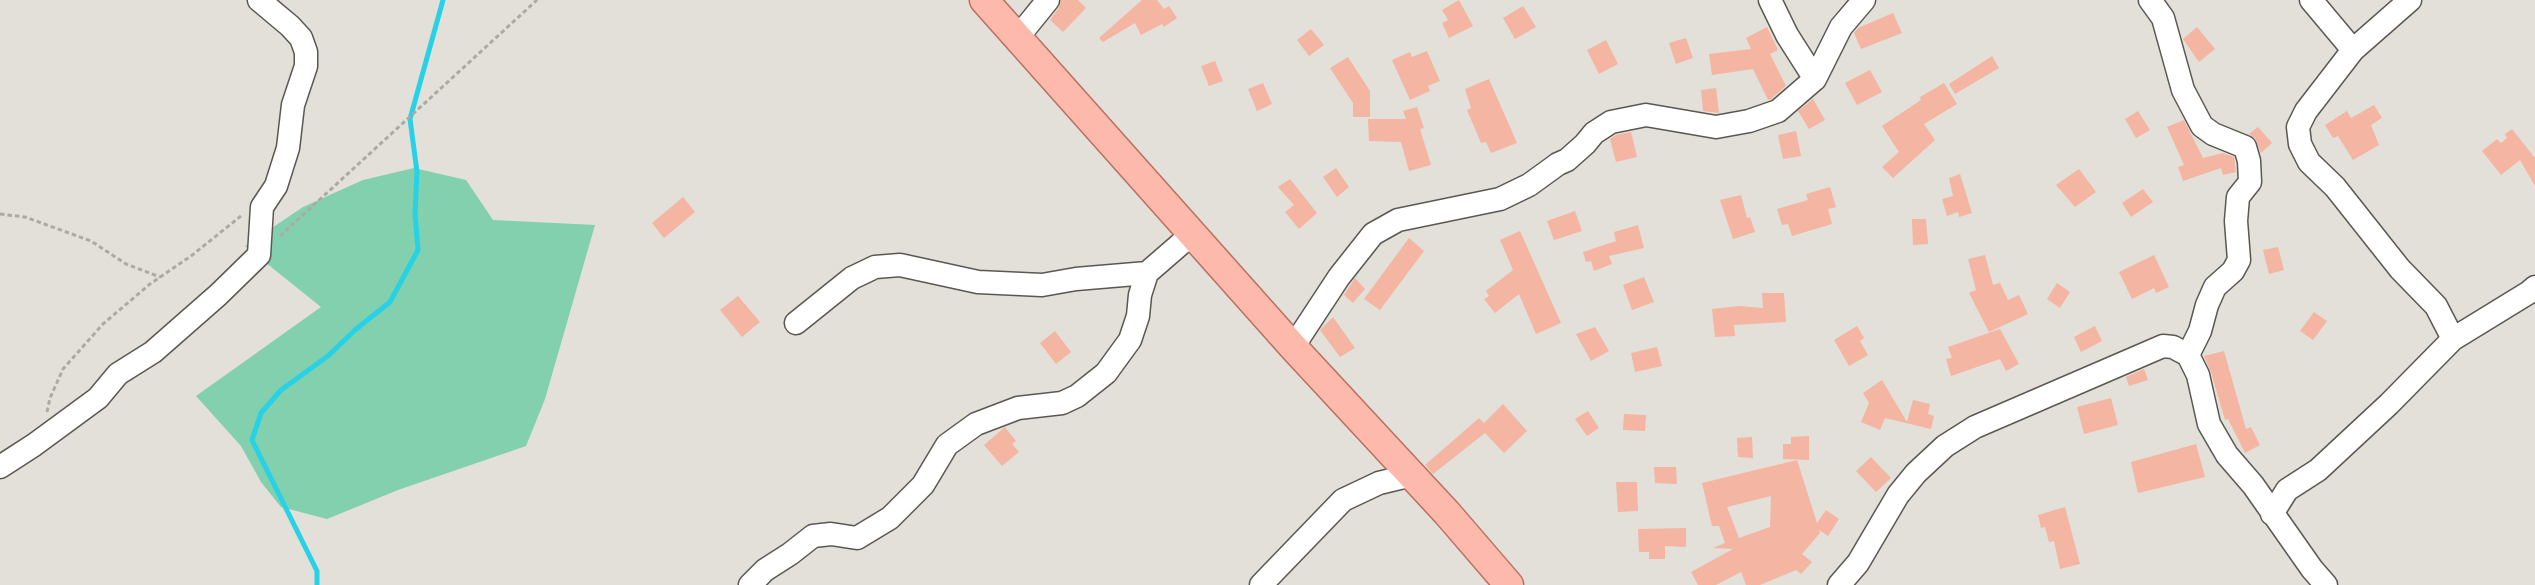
<!DOCTYPE html>
<html>
<head>
<meta charset="utf-8">
<style>
	body { margin:0 }
	canvas { display:block; background:#e2e0d8 }
</style>
</head>
<body>
<canvas width="2535" height="585"></canvas>
<script>
const context = document.querySelector('canvas').getContext('2d');
context.lineJoin = 'round';
function fillPath(path, color) { context.fillStyle = color; context.fill(path, 'evenodd'); }
const shape = rows => new Path2D(rows.map(r => 'M' + r).join(''));
function strokePath(path, color, width, dash) { context.strokeStyle = color; context.lineWidth = width; context.lineCap = dash ? 'butt' : 'round'; context.setLineDash(dash || []); context.stroke(path); }
fillPath(shape([
	[414,168,466,180,493,220,595,225,545,399,526,446,398,490,327,519,281,507,261,482,241,446,196,396,321,307,245,246,303,207,363,180]
]), '#82d0ad');
strokePath(shape([
	[317,585,317,571,252,440,261,413,281,390,328,356,355,330,390,302,418,250,415,213,417,172,410,119,443,0]
]), '#28d2e6', 5);
fillPath(shape([
	[1061,0,1078,0,1086,8,1063,32,1050,20,1058,9],
	[1142,0,1157,0,1164,9,1169,6,1177,18,1164,27,1162,24,1141,35,1135,23,1103,42,1099,38],
	[1459,0,1473,26,1449,38,1442,23,1448,20,1442,10],
	[1523,6,1536,27,1515,39,1503,18],
	[1893,13,1902,33,1861,49,1854,33,1858,28],
	[1767,27,1778,50,1770,54,1786,86,1771,99,1768,100,1753,69,1712,75,1709,54,1751,49,1746,38],
	[2197,27,2215,49,2199,62,2183,39],
	[1311,29,1324,45,1309,56,1297,40],
	[1686,38,1693,58,1676,64,1669,43],
	[1606,40,1618,64,1599,74,1587,50],
	[1427,51,1440,81,1428,86,1430,91,1410,100,1392,60,1410,52,1412,57],
	[1992,56,1999,68,1955,94,1949,84],
	[1348,57,1370,91,1370,117,1353,117,1353,103,1330,68],
	[1215,61,1223,81,1209,86,1201,66],
	[1870,70,1882,92,1857,105,1845,83],
	[1489,79,1517,143,1491,153,1486,142,1481,143,1467,110,1471,108,1465,89],
	[1263,83,1272,104,1257,111,1248,89],
	[1944,83,1957,104,1924,124,1935,140,1893,178,1882,167,1899,152,1882,126,1921,100,1920,97],
	[1716,88,1719,113,1703,111,1701,90],
	[1813,99,1825,120,1809,129,1798,111],
	[2374,105,2382,118,2371,125,2379,145,2353,160,2338,136,2333,138,2325,125,2347,111,2351,118],
	[1417,107,1424,128,1420,129,1431,165,1409,171,1401,142,1369,141,1368,119,1406,119,1403,111],
	[2138,111,2150,130,2136,138,2125,119],
	[2184,120,2203,158,2223,153,2234,157,2236,172,2223,175,2221,168,2183,181,2178,167,2184,165,2167,127],
	[2258,127,2272,143,2261,153,2255,138,2249,134],
	[2512,129,2535,158,2535,186,2520,160,2501,175,2482,151,2497,139,2501,143,2507,138,2505,134],
	[1796,131,1801,156,1783,159,1778,135],
	[1631,132,1637,157,1616,162,1610,139,1616,135],
	[1336,168,1349,187,1337,197,1323,177],
	[2079,169,2096,192,2075,207,2056,185],
	[1960,174,1972,213,1959,217,1958,212,1947,216,1942,199,1953,196,1949,178],
	[1290,179,1317,213,1299,229,1285,212,1294,205,1278,187],
	[1830,187,1836,207,1828,209,1832,224,1792,236,1788,224,1782,225,1777,209,1808,200,1806,194],
	[2143,189,2153,202,2131,217,2122,203],
	[1741,195,1747,218,1750,217,1755,232,1733,239,1720,200],
	[683,197,695,212,664,238,652,223],
	[1575,211,1582,231,1554,240,1547,221],
	[1912,219,1926,219,1928,244,1913,245],
	[1638,225,1644,248,1609,256,1612,264,1594,271,1591,261,1586,262,1583,252,1616,241,1614,232],
	[1520,231,1561,323,1536,334,1519,294,1495,313,1484,299,1489,296,1486,291,1513,270,1500,240],
	[1409,238,1424,251,1380,310,1364,299],
	[2278,247,2284,270,2269,274,2263,250],
	[1985,255,1993,285,2000,283,2008,300,2019,295,2028,314,1989,332,1969,293,1976,290,1968,259],
	[2154,255,2169,287,2156,293,2154,288,2132,299,2119,272],
	[1644,277,1654,302,1632,310,1623,285],
	[1355,278,1365,289,1353,303,1344,295],
	[2057,283,2070,292,2060,308,2047,299],
	[1762,293,1784,293,1786,322,1734,325,1735,336,1715,337,1712,309,1739,306,1763,308],
	[738,296,760,322,742,337,720,310],
	[2314,312,2327,321,2313,340,2300,331],
	[1333,317,1355,348,1340,357,1320,330],
	[1857,326,1864,338,1860,341,1868,355,1849,366,1834,340],
	[2095,326,2102,341,2081,352,2074,337],
	[1595,327,1609,351,1591,361,1576,334],
	[2000,329,2019,364,2006,371,2000,359,1951,376,1946,359,1952,358,1948,347],
	[1055,331,1071,352,1056,364,1040,343],
	[1657,347,1662,366,1635,372,1631,353],
	[2224,351,2246,429,2251,427,2260,445,2245,453,2228,419,2225,420,2211,372,2204,356],
	[2144,369,2148,380,2129,386,2126,377],
	[1882,380,1907,422,1913,400,1930,404,1928,414,1934,416,1931,429,1885,418,1880,430,1861,422,1869,403,1863,393],
	[2111,398,2118,425,2084,434,2077,407],
	[1503,404,1527,431,1504,453,1485,433,1433,474,1425,465,1479,418,1484,423],
	[1588,411,1599,428,1587,436,1575,419],
	[1624,414,1646,415,1645,431,1623,430],
	[1005,427,1016,441,1012,444,1019,452,1002,466,984,445],
	[1809,436,1809,460,1783,459,1783,444,1791,444,1791,437],
	[1752,437,1753,458,1738,457,1737,438],
	[2196,444,2205,477,2138,493,2131,462],
	[1871,457,1891,478,1876,492,1856,471],
	[1797,460,1817,523,1826,510,1839,519,1828,536,1819,530,1820,533,1802,554,1812,562,1801,574,1796,570,1760,585,1746,585,1741,572,1716,585,1698,585,1691,572,1733,549,1713,548,1725,543,1719,526,1712,526,1702,483],
	[1771,496,1770,527,1739,538,1727,507],
	[1654,467,1676,467,1677,484,1655,483],
	[1616,482,1637,482,1638,511,1618,512],
	[2065,507,2080,564,2060,569,2054,541,2049,542,2045,527,2041,528,2038,515],
	[1686,528,1686,547,1665,546,1665,559,1649,559,1649,552,1639,552,1638,529]
]), '#f4b5a2');
const minor = shape([
	[2150,0,2163,18,2183,90,2202,126,2213,134,2245,147,2249,161,2250,182,2238,197,2236,221,2239,260,2233,271,2215,287,2207,305,2200,331,2188,355],
	[1018,37,1048,0],
	[2353,50,2410,0],
	[1815,79,1841,27,1864,0],
	[796,323,852,278,875,267,900,265,978,282,1042,285,1076,279,1147,273,1192,234],
	[2453,339,2528,293,2535,287],
	[1293,347,1339,277,1373,234,1398,220,1500,199,1529,185,1558,164,1567,160,1585,144,1594,133,1611,122,1646,115,1716,127,1749,121,1778,111,1815,79,1787,35,1770,0],
	[0,467,34,445,98,398,118,374,153,352,218,295,259,255,262,207,276,186,288,148,293,105,306,66,306,52,301,38,290,26,259,0],
	[2272,514,2287,490,2318,470,2389,404,2453,339,2436,306,2400,269,2335,187,2309,162,2300,144,2298,127,2306,111,2353,50,2311,0],
	[750,585,765,570,790,554,813,536,831,534,857,538,890,518,923,485,947,445,976,424,1018,408,1062,403,1077,396,1106,373,1130,340,1138,316,1140,295,1147,273],
	[1261,585,1343,500,1379,483,1412,475],
	[1839,585,1858,563,1898,495,1916,473,1945,446,1975,427,2163,346,2173,347,2188,355,2198,375,2209,424,2227,455,2253,485,2312,569,2326,585]
]);
const major = shape([
	[984,0,1293,347,1447,513,1509,585]
]);
strokePath(minor, '#5a5851', 25);
strokePath(major, '#ba6f60', 31);
strokePath(shape([
	[0,214,25,217,91,241,126,264,160,277],
	[280,236,537,0],
	[47,412,50,398,63,369,103,324,150,284,191,256,241,216]
]), '#abaaa3', 3, [4.5, 3]);
strokePath(minor, '#fff', 22);
strokePath(major, '#feb9ad', 28);
</script>
</body>
</html>
